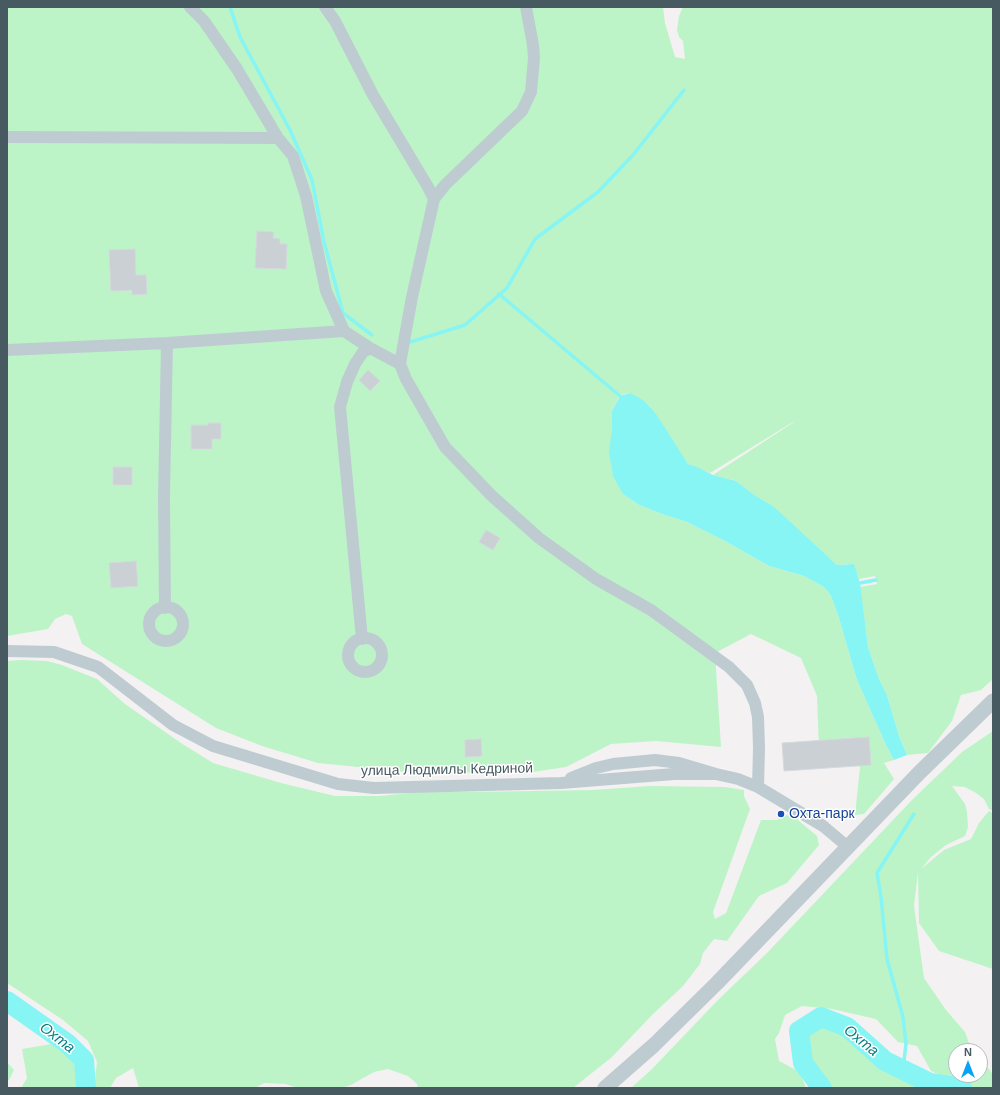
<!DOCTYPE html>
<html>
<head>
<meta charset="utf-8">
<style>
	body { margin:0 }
	#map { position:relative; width:1000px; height:1095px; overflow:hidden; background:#f4f1f2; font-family:Arial,sans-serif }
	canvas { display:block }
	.frame { position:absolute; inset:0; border:8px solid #475a61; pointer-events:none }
	.north { position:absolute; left:948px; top:1043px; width:40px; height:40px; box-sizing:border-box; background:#fff; border:1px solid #b5bdc0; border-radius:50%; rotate:0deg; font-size:11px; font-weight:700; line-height:16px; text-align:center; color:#475a61 }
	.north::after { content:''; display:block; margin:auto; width:14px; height:18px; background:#08a2f7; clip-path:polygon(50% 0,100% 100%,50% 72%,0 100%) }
</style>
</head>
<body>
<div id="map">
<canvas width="1000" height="1095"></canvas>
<div class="frame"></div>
<div class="north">N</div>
</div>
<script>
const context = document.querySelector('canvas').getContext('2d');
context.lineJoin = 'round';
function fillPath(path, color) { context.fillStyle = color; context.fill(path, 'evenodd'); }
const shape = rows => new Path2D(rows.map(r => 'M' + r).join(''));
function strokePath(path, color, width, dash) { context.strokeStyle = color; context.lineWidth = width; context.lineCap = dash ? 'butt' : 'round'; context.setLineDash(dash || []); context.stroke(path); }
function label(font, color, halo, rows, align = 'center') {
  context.font = font + ' Arial,sans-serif'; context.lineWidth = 3; context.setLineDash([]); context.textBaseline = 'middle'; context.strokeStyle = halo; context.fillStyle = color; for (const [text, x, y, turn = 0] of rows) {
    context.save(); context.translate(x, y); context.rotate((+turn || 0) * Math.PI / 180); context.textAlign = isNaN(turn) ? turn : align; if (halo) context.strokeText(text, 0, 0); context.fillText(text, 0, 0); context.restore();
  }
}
fillPath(shape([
	[7,7,663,7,665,23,675,57,685,59,683,41,679,37,677,30,679,16,683,7,993,7,993,679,981,690,961,695,952,721,928,753,907,755,899,736,887,695,879,679,868,647,860,587,877,584,875,576,859,579,853,564,837,565,810,541,736,481,713,475,794,422,793,422,710,473,688,464,630,393,621,395,557,343,619,397,612,411,612,429,623,494,639,505,662,514,687,522,725,541,769,566,804,576,824,587,831,596,838,615,857,680,886,745,894,760,884,763,894,779,864,814,855,815,860,767,819,749,817,696,801,658,751,634,715,653,721,747,656,741,611,744,566,767,533,772,417,773,318,763,262,746,216,728,82,644,72,616,66,614,55,619,48,629,7,636],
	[20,660,47,661,62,665,97,679,125,704,181,743,213,763,281,783,335,796,380,796,429,791,468,792,593,790,650,786,725,787,744,790,744,796,750,809,713,912,715,919,726,913,761,820,777,820,786,815,793,816,817,836,819,845,787,883,759,896,727,941,714,939,703,953,700,964,683,986,652,1015,612,1057,573,1088,418,1088,417,1084,408,1076,388,1069,374,1072,351,1085,341,1088,298,1088,285,1084,264,1083,255,1088,139,1088,133,1068,116,1078,110,1088,94,1088,97,1062,88,1041,63,1020,7,983,7,661],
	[993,731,993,811,989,809,984,799,976,793,965,787,952,786,965,804,967,812,968,827,965,836,946,845,931,857,921,869,944,850,971,839,979,823,989,811,993,813,993,969,939,951,919,923,918,872,914,906,924,978,946,1010,965,1032,972,1051,956,1051,956,1075,980,1075,980,1060,990,1070,993,1075,993,1088,970,1088,931,1071,917,1046,898,1042,876,1019,832,1009,802,1006,785,1015,779,1033,775,1039,779,1061,800,1072,806,1088,631,1088,651,1070,719,999,767,953,912,800,962,752],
	[822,1025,843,1033,881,1067,930,1088,833,1088,811,1059,807,1032],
	[51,1044,69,1053,80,1075,80,1088,21,1088,27,1078,22,1049],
	[7,1062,14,1070,9,1080,7,1081]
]), '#bdf4c7');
fillPath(shape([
	[630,393,643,400,656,414,688,464,697,467,713,475,736,481,754,495,774,507,837,565,854,564,860,583,868,647,879,679,887,695,899,736,907,755,894,760,886,745,857,680,838,615,831,596,824,587,804,576,769,566,725,541,687,522,662,514,639,505,623,494,613,476,609,452,612,429,612,411,620,396]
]), '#86f5f4');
strokePath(shape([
	[230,7,240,37,290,130,312,180,324,242,343,313,372,335],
	[499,294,620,396,623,400],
	[407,343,465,325,507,288,535,239,598,192,633,155,684,90],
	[860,583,876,580],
	[903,1069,906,1044,903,1017,887,959,881,897,877,873,914,814]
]), '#86f5f4', 3.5);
strokePath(shape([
	[7,1001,68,1044,84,1060,86,1088],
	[822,1088,803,1063,799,1031,821,1017,847,1027,885,1061,930,1083,962,1088]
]), '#86f5f4', 20);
const building = shape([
	[257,231,274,232,273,238,280,239,280,244,287,244,286,269,255,268,257,231],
	[135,249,136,275,146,275,147,294,132,295,132,290,111,291,109,250,135,249],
	[368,370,380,381,370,391,359,380,368,370],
	[208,423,221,423,221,439,212,439,212,449,191,449,191,425,208,425,208,423],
	[113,467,132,467,132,485,113,485,113,467],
	[486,530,500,538,493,550,479,542,486,530],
	[136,561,138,586,111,588,109,563,136,561],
	[869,737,871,765,784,771,782,743,869,737],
	[481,739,482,756,465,757,465,740,481,739]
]);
fillPath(building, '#cbd0d4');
strokePath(building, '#d5d9dd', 1);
strokePath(shape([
	[190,7,204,21,237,69,278,138,293,156,306,196,326,291,344,331,370,348,400,364],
	[325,7,335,21,373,95,428,187,434,199],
	[526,7,533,45,534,58,531,92,522,111,445,185,434,199,412,297,400,364,406,379,445,447,492,496,539,538,596,579,651,610,729,667,747,685,755,703,758,717,759,748,758,787],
	[7,137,278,138],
	[7,350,167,343,344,331],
	'149 624a17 17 0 1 1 34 0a17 17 0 1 1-34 0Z',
	[165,608,164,497,167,343],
	'348 655a17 17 0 1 1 34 0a17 17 0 1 1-34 0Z',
	[362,639,340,407,347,382,355,364,363,352,370,348],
	[7,651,54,652,98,667,173,725,213,746,338,784,374,788,561,783,674,774,716,774],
	[571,778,596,768,613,764,655,760,679,763,716,774,738,779,758,787,823,826,848,847]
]), '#beccd2', 12);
strokePath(shape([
	[605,1088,654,1045,717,983,919,773,993,701]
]), '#beccd2', 15);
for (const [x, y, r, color] of [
	[781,814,4,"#1a4fb4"]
]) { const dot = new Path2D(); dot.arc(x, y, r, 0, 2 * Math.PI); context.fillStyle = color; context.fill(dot); strokePath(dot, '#fff', 1.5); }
label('14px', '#475a61', '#fff', [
	["улица Людмилы Кедриной",447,770,-1]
]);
label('14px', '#164399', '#fff', [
	["Охта-парк",789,814]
], 'left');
label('italic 15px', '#068080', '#fff', [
	["Охта",57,1038,38],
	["Охта",861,1041,39]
]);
</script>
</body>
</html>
